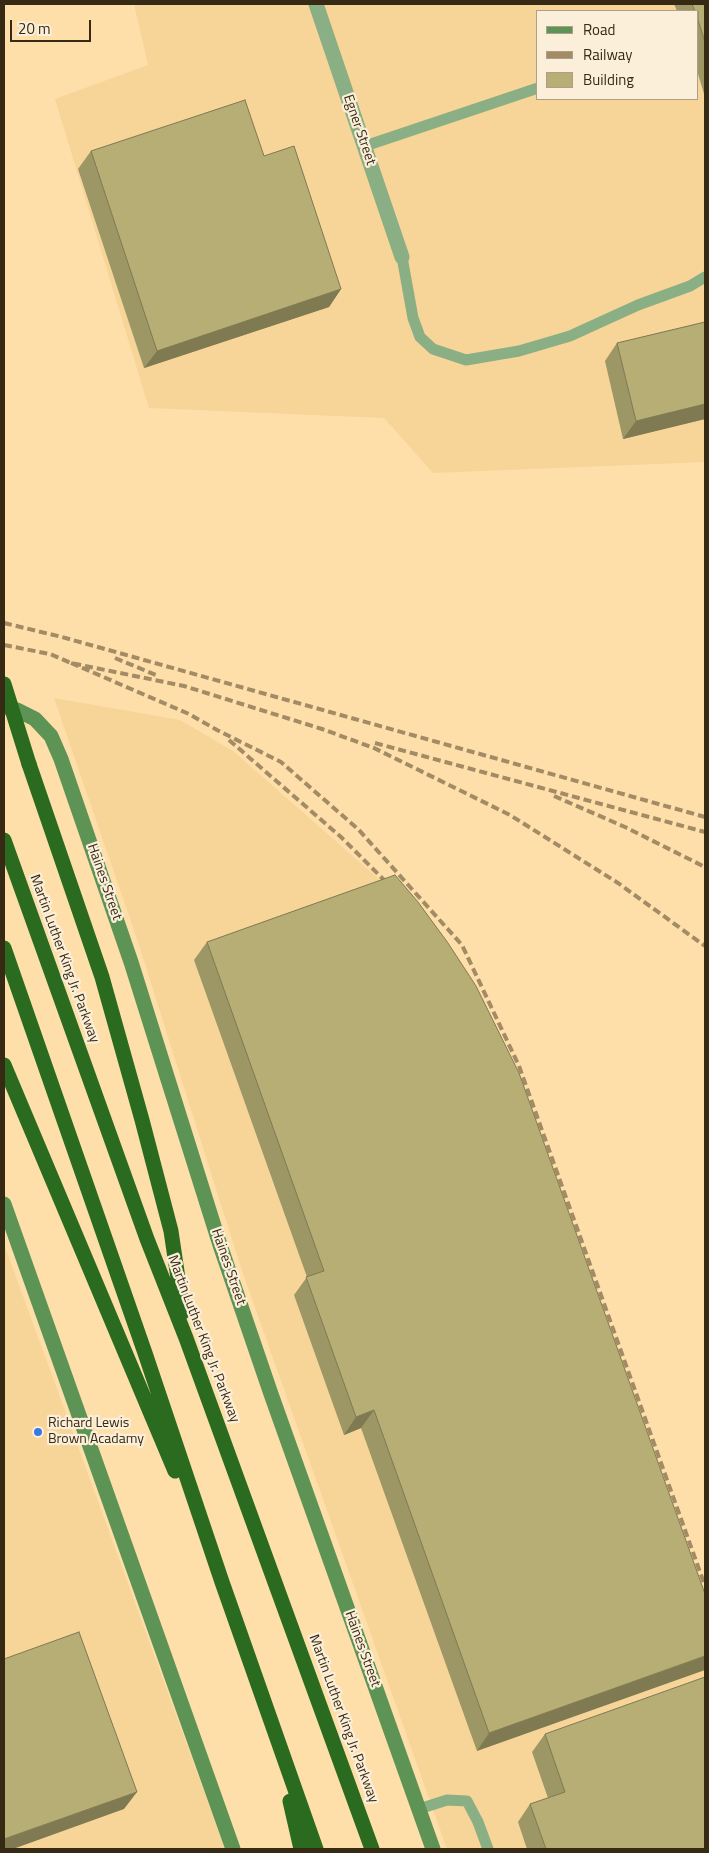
<!DOCTYPE html>
<html>
<head>
<meta charset="utf-8">
<style>
	body { margin:0 }
	#map { position:relative; width:709px; height:1853px; overflow:hidden; background:#fedfaa; font-family:"Titillium Web",sans-serif }
	canvas { display:block }
	.frame { position:absolute; inset:0; border:5px solid #362a15; pointer-events:none }
	.legend { position:absolute; left:536px; top:10px; width:162px; height:90px; box-sizing:border-box; background:#fbefda; border:1px solid #aca08b; margin:0; padding:6px 9px; list-style:none; font-size:15px; color:#362a15 }
	.legend li { display:flex; align-items:center; gap:10px; height:25px }
	.legend b { width:25px; border:1px solid #aca08b }
	.scale { position:absolute; left:10px; top:20px; width:81px; height:22px; box-sizing:border-box; border:2px solid #362a15; border-top:0; padding-left:6px; font-size:15px; line-height:18px; white-space:nowrap; color:#362a15; -webkit-text-stroke:4px #fbefda; paint-order:stroke }
</style>
</head>
<body>
<div id="map">
<canvas width="709" height="1853"></canvas>
<div class="frame"></div>
<ul class="legend">
<li><b style="height:6px;background:#5d9455"></b>Road</li>
<li><b style="height:6px;background:#a28b65"></b>Railway</li>
<li><b style="height:14px;background:#b6ae75"></b>Building</li>
</ul>
<div class="scale">20 m</div>
</div>
<script>
const context = document.querySelector('canvas').getContext('2d');
context.lineJoin = 'round';
function fillPath(path, color) { context.fillStyle = color; context.fill(path, 'evenodd'); }
const shape = rows => new Path2D(rows.map(r => 'M' + r).join(''));
function strokePath(path, color, width, dash) { context.strokeStyle = color; context.lineWidth = width; context.lineCap = dash ? 'butt' : 'round'; context.setLineDash(dash || []); context.stroke(path); }
function label(font, color, halo, rows, align = 'center') {
  context.font = font + ' "Titillium Web",sans-serif'; context.lineWidth = 4.5; context.setLineDash([]); context.textBaseline = 'middle'; context.strokeStyle = halo; context.fillStyle = color; for (const [text, x, y, turn = 0] of rows) {
    context.save(); context.translate(x, y); context.rotate((+turn || 0) * Math.PI / 180); context.textAlign = isNaN(turn) ? turn : align; if (halo) context.strokeText(text, 0, 0); context.fillText(text, 0, 0); context.restore();
  }
}
fillPath(shape([
	[134,4,705,4,705,462,433,473,384,418,149,408,55,99,148,65],
	[538,11,698,11,698,99,538,99],
	[54,698,180,720,233,751,380,880,417,921,705,1637,705,1849,447,1849,241,1268,138,942],
	[4,1244,141,1619,225,1849,4,1849]
]), '#f7d498');
strokePath(shape([
	[365,146,538,88],
	[402,257,413,318,420,337,433,349,466,360,519,351,570,336,638,305,690,286,705,277],
	[419,1809,447,1800,467,1801,478,1822,488,1849]
]), '#8baf84', 11);
strokePath(shape([
	[316,4,402,257]
]), '#8baf84', 15);
strokePath(shape([
	[4,707,17,710,35,719,51,736,61,759,131,962,220,1245,271,1394,433,1849],
	[4,1204,233,1849]
]), '#5d9455', 15);
strokePath(shape([
	[29,764,102,977,142,1120,171,1231,183,1312],
	[4,840,147,1239,186,1338,372,1849],
	[4,948,145,1353,222,1582,316,1849],
	[4,1065,175,1471],
	[290,1801,301,1849]
]), '#2a6b1f', 15);
strokePath(shape([
	[4,623,62,637,705,817],
	[4,645,50,654,71,663,184,686,322,729,374,748,510,815,618,883,705,946],
	[115,658,156,675],
	[71,663,189,714,217,730,281,762,358,829,462,945,519,1066,705,1586],
	[229,740,341,837,392,888],
	[375,743,705,832],
	[554,796,625,827,705,867]
]), '#a28b65', 4, [8, 4]);
strokePath(shape([
	[4,684,29,764]
]), '#2a6b1f', 15);
fillPath(shape([
	[674,4,705,4,705,97,698,74,698,11,677,11],
	[91,151,264,156,341,289,329,307,144,368,78,169],
	[705,322,705,419,623,439,605,361,617,343],
	[207,942,705,1594,477,1751,361,1428,344,1435,294,1295,307,1277,194,960],
	[545,1734,705,1849,527,1849,518,1822,530,1804,548,1798,532,1752]
]), '#9d9665');
fillPath(shape([
	[341,289,329,307,144,368,157,351],
	[705,404,705,419,623,439,636,421],
	[374,1410,361,1428,344,1435,356,1417],
	[705,1656,705,1670,477,1751,489,1733],
	[137,1792,124,1809,13,1849,4,1849,4,1839]
]), '#7f7a52');
const building = shape([
	[692,4,705,4,705,42,698,20,698,11,695,11,692,4],
	[245,100,264,156,294,146,341,289,157,351,91,151,245,100],
	[705,322,705,404,636,421,617,343,705,322],
	[395,875,418,902,448,943,476,986,519,1073,705,1594,705,1656,489,1733,374,1410,356,1417,306,1277,324,1271,207,942,395,875],
	[79,1632,137,1792,4,1839,4,1659,79,1632],
	[705,1677,705,1849,546,1849,530,1804,565,1792,545,1734,705,1677]
]);
fillPath(building, '#b6ae75');
strokePath(building, '#7f7a52', 1);
for (const [x, y, r, color] of [
	[38,1432,5,"#3a78e7"]
]) { const dot = new Path2D(); dot.arc(x, y, r, 0, 2 * Math.PI); context.fillStyle = color; context.fill(dot); strokePath(dot, '#fbefda', 2); }
label('14px', '#362a15', '#fbefda', [
	["Egner Street",359,130,71],
	["Haines Street",104,882,71],
	["Martin Luther King Jr. Parkway",64,959,70],
	["Haines Street",228,1267,71],
	["Martin Luther King Jr. Parkway",203,1339,69],
	["Haines Street",362,1649,70],
	["Martin Luther King Jr. Parkway",343,1719,70]
]);
label('14px', '#362a15', '#fbefda', [
	["Richard Lewis",48,1424],
	["Brown Acadamy",48,1440]
], 'left');
</script>
</body>
</html>
